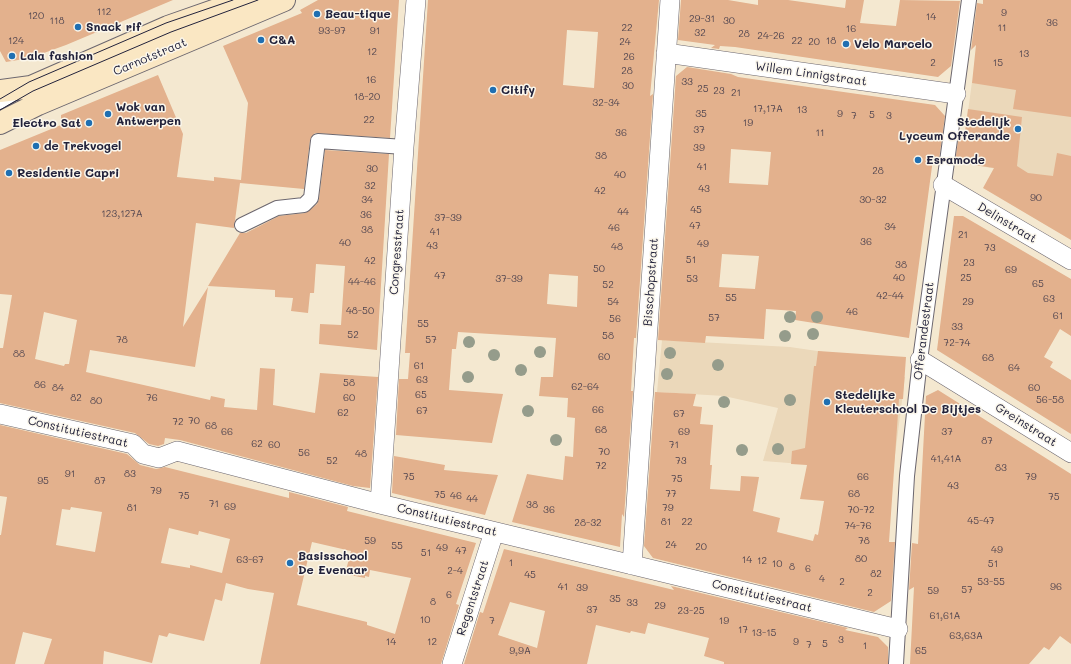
<!DOCTYPE html>
<html>
<head>
<meta charset="utf-8">
<style>
	body { margin:0 }
	canvas { display:block; background:#f4e8d0 }
</style>
</head>
<body>
<canvas width="1071" height="664"></canvas>
<script>
const context = document.querySelector('canvas').getContext('2d');
context.lineJoin = 'round';
function fillPath(path, color) { context.fillStyle = color; context.fill(path, 'evenodd'); }
const shape = rows => new Path2D(rows.map(r => 'M' + r).join(''));
function strokePath(path, color, width, dash) { context.strokeStyle = color; context.lineWidth = width; context.lineCap = dash ? 'butt' : 'round'; context.setLineDash(dash || []); context.stroke(path); }
function label(font, color, halo, rows, align = 'center') {
  context.font = font + ' Mali,sans-serif'; context.lineWidth = 3; context.setLineDash([]); context.textBaseline = 'middle'; context.strokeStyle = halo; context.fillStyle = color; for (const [text, x, y, turn = 0] of rows) {
    context.save(); context.translate(x, y); context.rotate((+turn || 0) * Math.PI / 180); context.textAlign = isNaN(turn) ? turn : align; if (halo) context.strokeText(text, 0, 0); context.fillText(text, 0, 0); context.restore();
  }
}
fillPath(shape([
	[972,82,1071,95,1071,181,961,163],
	[662,340,790,347,905,364,903,377,905,377,893,471,763,461,778,408,724,396,657,392]
]), '#ebd8ba');
fillPath(shape([
	[0,0,173,0,66,45,30,58,6,62,0,51],
	[318,0,399,0,390,138,315,133,310,140,304,189,240,183,234,228,196,223,183,327,208,287,195,367,90,350,86,372,210,400,211,396,225,399,224,407,257,410,260,368,275,369,273,405,315,413,320,373,378,377,370,488,353,486,180,440,165,438,164,444,158,446,149,444,135,433,0,403,0,348,3,348,12,295,0,294,0,150,61,125,61,115,158,75,183,134,177,177,214,181,214,177,241,180,248,103,223,46,302,13,300,10],
	[44,312,77,320,69,364,65,364,64,366,35,359],
	[428,0,659,0,650,96,653,94,636,338,634,338,631,391,633,391,624,517,622,514,620,547,512,522,527,474,563,480,565,456,573,457,575,418,567,417,568,398,539,396,541,377,553,377,556,338,458,332,456,349,452,349,449,390,503,394,492,443,396,435,399,379,408,379,410,353,405,353],
	[567,30,598,32,594,88,563,85],
	[549,274,578,276,577,307,547,304],
	[681,0,728,0,758,5,758,0,788,0,845,8,846,0,864,0,860,23,896,26,900,0,960,1,951,66,938,77,735,47,720,46,719,49,711,48,715,45,678,40],
	[983,0,1071,0,1071,117,1013,109,1016,90,972,83,976,45,971,50,977,3,983,4],
	[687,67,731,74,738,77,935,105,945,116,939,160,933,159,909,338,795,320,796,311,766,309,764,339,706,336,705,343,658,340,676,76],
	[731,149,771,152,768,185,729,183],
	[722,254,759,256,755,289,719,287],
	[968,109,1022,117,1017,166,1028,173,1053,176,1057,153,1071,156,1071,240,983,188,994,168,955,162,959,134,964,140],
	[325,150,389,154,377,350,319,344,320,324,341,325,345,266,316,264,314,293,310,293,308,313,291,311,293,298,275,297,275,290,208,286,240,233,246,233,279,216,305,213,317,204,319,199],
	[954,216,963,216,1071,279,1071,336,1060,329,1044,357,1053,362,1050,367,1071,380,1071,434,937,350],
	[818,351,906,357,903,399,899,399,889,542,895,542,891,601,874,612,653,558,644,546,655,392,696,394,693,406,702,407,700,424,713,425,710,465,712,465,710,489,740,491,741,476,759,477,753,511,780,518,777,532,813,541,815,534,818,535,824,501,800,499,807,465,791,464,792,451,805,448,814,366,816,366],
	[938,390,1071,474,1071,644,1060,636,1049,650,1044,647,1029,664,910,664,914,587,909,590,912,543,918,544,926,396],
	[0,425,127,454,140,465,156,469,165,467,289,498,289,492,348,507,347,511,476,543,456,604,459,605,441,664,260,664,274,593,248,589,226,583,222,601,215,599,204,641,169,633,167,637,159,635,152,663,104,651,103,664,44,664,52,639,23,632,15,664,0,664,0,535,1,535,7,497,0,496],
	[71,507,102,512,95,552,56,545,62,509,70,510],
	[169,528,198,535,199,531,230,539,222,573,190,565,190,568,161,563],
	[312,542,351,551,345,574,365,578,365,576,369,577,370,570,411,578,395,634,367,625,367,622,297,605],
	[394,456,445,465,444,470,498,475,485,515,392,493],
	[504,549,674,590,671,586,848,628,845,630,878,637,888,647,888,664,724,664,724,662,704,656,709,638,648,623,645,634,631,631,630,633,596,625,587,664,464,664,480,612,483,613],
	[510,602,545,611,537,648,498,635]
]), '#e3b18d');
const service = shape([
	[0,104,15,95]
]);
const pedestrian = shape([
	[242,225,277,208,304,205,311,198,318,141,404,147],
	[896,664,907,476,920,360,969,0]
]);
const minor = shape([
	[666,53,956,94],
	[943,185,1071,260],
	[920,360,1071,453],
	[0,414,133,444,143,454,159,458,177,451,380,504,898,629],
	[380,504,404,147,416,0],
	[632,565,670,0],
	[452,664,494,532]
]);
const secondary = shape([
	[0,91,31,87,168,27,245,0],
	[0,123,38,104,284,0]
]);
strokePath(service, '#6c676f', 12);
strokePath(pedestrian, '#6c676f', 16);
strokePath(minor, '#6c676f', 20);
strokePath(secondary, '#6c676f', 24);
strokePath(service, '#fff', 10);
strokePath(pedestrian, '#fff', 14);
strokePath(minor, '#fff', 19);
strokePath(secondary, '#fae7c3', 22);
strokePath(shape([
	[0,99,29,82,166,23,233,0],
	[0,110,33,91,171,32,258,0]
]), '#22223b', 1);
context.fillStyle = '#959c8b';
for (const [x, y] of [
	[790,317],
	[817,317],
	[813,334],
	[785,336],
	[469,342],
	[540,352],
	[670,353],
	[494,355],
	[718,365],
	[521,370],
	[667,374],
	[468,377],
	[790,400],
	[724,402],
	[528,411],
	[556,440],
	[778,449],
	[742,450]
]) { context.beginPath(); context.arc(x, y, 6, 0, 2 * Math.PI); context.fill(); }
for (const [x, y, r, color] of [
	[317,14,4,"#1f6fb2"],
	[78,27,4,"#1f6fb2"],
	[261,40,4,"#1f6fb2"],
	[846,44,4,"#1f6fb2"],
	[12,56,4,"#1f6fb2"],
	[493,90,4,"#1f6fb2"],
	[108,114,4,"#1f6fb2"],
	[89,123,4,"#1f6fb2"],
	[1018,129,4,"#1f6fb2"],
	[36,146,4,"#1f6fb2"],
	[918,160,4,"#1f6fb2"],
	[9,173,4,"#1f6fb2"],
	[827,402,4,"#1f6fb2"],
	[290,563,4,"#1f6fb2"]
]) { const dot = new Path2D(); dot.arc(x, y, r, 0, 2 * Math.PI); context.fillStyle = color; context.fill(dot); strokePath(dot, '#fbf7ec', 1.5); }
label('10px', '#524650', null, [
	["112",104,12],
	["9",1004,13],
	["120",36,16],
	["14",931,17],
	["29-31",702,19],
	["118",57,21],
	["30",729,21],
	["36",1052,23],
	["22",627,28],
	["11",1002,28],
	["16",851,29],
	["93-97",332,31],
	["91",375,31],
	["32",700,33],
	["28",744,34],
	["24-26",771,36],
	["124",16,41],
	["22",797,41],
	["18",831,41],
	["24",625,42],
	["20",814,42],
	["12",372,52],
	["13",1024,54],
	["26",629,57],
	["2",933,63],
	["15",998,63],
	["28",627,71],
	["16",371,80],
	["33",687,82],
	["30",628,86],
	["25",703,89],
	["23",719,91],
	["21",736,93],
	["18-20",367,97],
	["32-34",606,103],
	["17,17A",768,109],
	["13",802,110],
	["35",701,114],
	["9",840,114],
	["5",872,115],
	["7",854,116],
	["3",889,116],
	["22",369,120],
	["19",748,123],
	["37",699,130],
	["36",621,133],
	["11",820,133],
	["39",699,148],
	["38",601,156],
	["41",702,167],
	["30",372,169],
	["28",878,171],
	["40",620,175],
	["32",370,186],
	["43",704,189],
	["42",600,191],
	["90",1036,198],
	["34",367,200],
	["30-32",873,200],
	["45",696,210],
	["44",623,212],
	["123,127A",122,214],
	["36",366,215],
	["37-39",448,218],
	["47",695,226],
	["34",890,227],
	["46",614,228],
	["38",367,230],
	["41",435,232],
	["21",963,235],
	["36",866,242],
	["40",345,243],
	["49",703,244],
	["43",432,246],
	["48",617,247],
	["73",990,248],
	["51",691,260],
	["42",370,261],
	["23",969,263],
	["38",901,265],
	["50",599,269],
	["69",1011,270],
	["47",440,276],
	["40",899,278],
	["25",966,278],
	["37-39",509,279],
	["53",692,279],
	["44-46",362,282],
	["65",1038,284],
	["52",608,285],
	["42-44",890,296],
	["55",731,298],
	["63",1049,299],
	["54",613,302],
	["29",968,302],
	["48-50",360,311],
	["46",852,312],
	["61",1058,316],
	["57",714,318],
	["56",615,319],
	["55",423,324],
	["33",957,327],
	["52",353,335],
	["58",608,336],
	["78",122,340],
	["57",431,340],
	["72-74",957,343],
	["88",19,354],
	["60",604,357],
	["68",988,358],
	["61",419,366],
	["64",1014,368],
	["63",422,380],
	["58",349,383],
	["86",40,385],
	["62-64",585,387],
	["84",58,388],
	["60",1034,388],
	["65",421,395],
	["82",76,398],
	["76",152,398],
	["60",349,398],
	["56-58",1050,400],
	["80",96,401],
	["66",598,410],
	["67",422,411],
	["62",343,413],
	["67",679,414],
	["70",194,421],
	["72",178,422],
	["68",211,426],
	["68",601,430],
	["66",227,432],
	["69",684,432],
	["37",947,432],
	["87",987,441],
	["62",257,444],
	["60",274,445],
	["71",674,445],
	["70",604,452],
	["56",304,453],
	["48",361,454],
	["41,41A",946,459],
	["52",332,461],
	["73",681,461],
	["72",601,466],
	["83",1001,468],
	["91",70,474],
	["83",130,474],
	["75",409,477],
	["66",863,477],
	["79",1031,477],
	["75",677,479],
	["95",43,481],
	["87",100,481],
	["43",953,486],
	["79",156,491],
	["77",671,494],
	["68",854,494],
	["75",440,495],
	["75",184,496],
	["46",456,496],
	["75",1054,497],
	["44",472,499],
	["71",214,504],
	["38",532,505],
	["69",230,507],
	["81",132,508],
	["79",668,508],
	["36",549,510],
	["70-72",861,510],
	["45-47",981,521],
	["81",666,522],
	["22",687,522],
	["28-32",588,523],
	["74-76",858,526],
	["59",370,541],
	["78",864,541],
	["24",671,545],
	["55",397,546],
	["20",701,547],
	["49",442,548],
	["49",997,550],
	["47",461,551],
	["51",426,553],
	["80",861,559],
	["63-67",250,560],
	["14",747,560],
	["12",762,561],
	["1",511,563],
	["10",777,564],
	["51",993,564],
	["8",792,567],
	["6",808,569],
	["2-4",455,571],
	["82",876,574],
	["45",530,575],
	["4",822,579],
	["2",842,582],
	["53-55",991,582],
	["41",563,587],
	["96",1056,587],
	["39",582,588],
	["57",967,590],
	["59",933,591],
	["2",870,593],
	["6",449,595],
	["35",615,599],
	["8",433,602],
	["33",632,603],
	["29",660,606],
	["37",592,610],
	["23-25",691,611],
	["61,61A",945,616],
	["10",425,620],
	["7",492,621],
	["19",724,621],
	["17",743,630],
	["13-15",764,633],
	["63,63A",966,636],
	["3",841,640],
	["14",391,642],
	["12",432,642],
	["9",796,642],
	["5",825,644],
	["7",809,645],
	["1",865,646],
	["9,9A",520,651],
	["65",921,651]
]);
label('bold 12px', '#22223b', '#fbf7ec', [
	["Beau-tique",325,14],
	["Snack rif",86,27],
	["C&A",269,40],
	["Velo Marcelo",854,44],
	["Lala fashion",20,56],
	["Citify",501,90],
	["Wok van",116,107],
	["Antwerpen",116,121],
	["Stedelijk",1010,122,"right"],
	["Lyceum Offerande",1010,136,"right"],
	["Electro Sat",81,123,"right"],
	["de Trekvogel",44,146],
	["Esramode",926,160],
	["Residentie Capri",17,173],
	["Stedelijke",835,395],
	["Kleuterschool De Bijtjes",835,409],
	["Basisschool",298,556],
	["De Evenaar",298,570]
], 'left');
label('12px', '#22223b', '#fbf7ec', [
	["Carnotstraat",150,57,-23],
	["Willem Linnigstraat",811,74,8],
	["Delinstraat",1007,223,31],
	["Congresstraat",397,252,-86],
	["Bisschopstraat",651,282,-86],
	["Offerandestraat",924,331,-83],
	["Greinstraat",1026,425,32],
	["Constitutiestraat",78,432,13],
	["Constitutiestraat",447,520,14],
	["Constitutiestraat",762,596,14],
	["Regentstraat",473,598,-72]
]);
</script>
</body>
</html>
